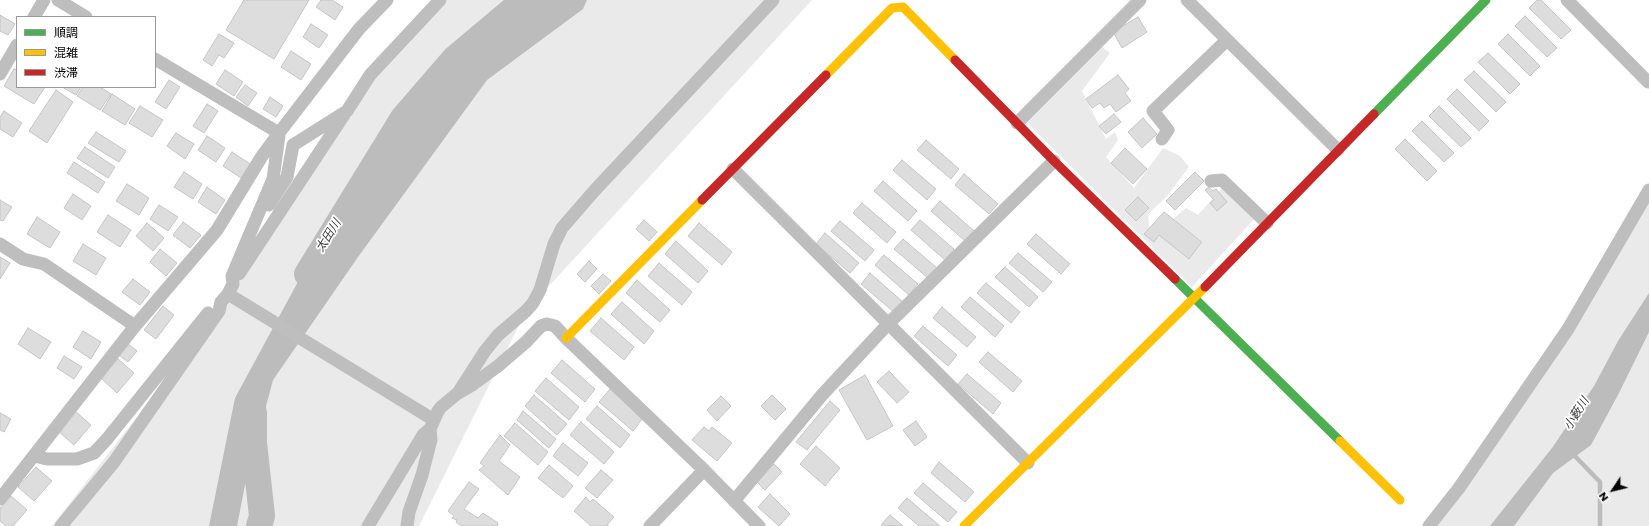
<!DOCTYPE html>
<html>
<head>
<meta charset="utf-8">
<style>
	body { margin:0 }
	#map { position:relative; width:1649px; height:526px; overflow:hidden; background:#fff; font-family:Poppins,"Noto Sans JP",sans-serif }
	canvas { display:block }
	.legend { position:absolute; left:16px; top:16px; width:140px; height:72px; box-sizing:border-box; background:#fff; border:1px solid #999; margin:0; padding:5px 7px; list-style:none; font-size:12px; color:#000 }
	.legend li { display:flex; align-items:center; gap:8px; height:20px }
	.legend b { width:20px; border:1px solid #999 }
	.north { position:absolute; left:1593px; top:470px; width:40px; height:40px; -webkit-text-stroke:3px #fff; paint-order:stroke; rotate:235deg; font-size:11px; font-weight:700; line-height:16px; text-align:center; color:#000 }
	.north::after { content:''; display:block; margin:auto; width:14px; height:18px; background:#000; clip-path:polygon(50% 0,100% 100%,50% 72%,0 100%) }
</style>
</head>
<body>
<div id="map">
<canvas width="1649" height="526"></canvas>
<ul class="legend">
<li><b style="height:5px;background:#4caf50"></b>順調</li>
<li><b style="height:5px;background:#ffc107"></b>混雑</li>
<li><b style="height:5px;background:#c62828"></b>渋滞</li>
</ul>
<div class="north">N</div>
</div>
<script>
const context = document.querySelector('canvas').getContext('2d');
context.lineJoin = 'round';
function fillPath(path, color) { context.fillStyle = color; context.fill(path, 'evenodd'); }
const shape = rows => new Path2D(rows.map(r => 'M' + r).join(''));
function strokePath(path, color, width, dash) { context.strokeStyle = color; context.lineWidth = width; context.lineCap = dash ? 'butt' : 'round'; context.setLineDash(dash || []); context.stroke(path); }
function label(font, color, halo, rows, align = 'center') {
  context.font = font + ' Poppins,"Noto Sans JP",sans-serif'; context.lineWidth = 3.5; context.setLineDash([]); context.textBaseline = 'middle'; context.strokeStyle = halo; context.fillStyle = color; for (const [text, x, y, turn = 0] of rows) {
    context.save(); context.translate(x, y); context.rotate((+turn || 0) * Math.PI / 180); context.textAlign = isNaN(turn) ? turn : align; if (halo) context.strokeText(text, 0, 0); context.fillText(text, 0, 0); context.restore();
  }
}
fillPath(shape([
	[440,0,812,0,526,311,419,526,52,526,219,311,370,75],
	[1097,43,1110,53,1082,91,1106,139,1115,132,1118,140,1106,157,1134,188,1163,148,1180,156,1189,167,1167,196,1148,214,1149,226,1189,259,1203,242,1173,219,1186,208,1198,215,1223,187,1255,218,1192,287,1025,121],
	[1649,195,1649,526,1427,526,1479,458]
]), '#eaeaea');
fillPath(shape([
	[518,0,587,0,583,9,487,80,358,257,273,380,245,485,237,526,209,526,235,398,300,278,417,117],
	[1649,293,1649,332,1619,393,1591,445,1553,473,1514,526,1490,526,1552,448,1594,386,1618,341]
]), '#bcbcbc');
strokePath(shape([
	[1572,453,1600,482,1600,526]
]), '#bcbcbc', 4.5);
strokePath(shape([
	[307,274,403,118,454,59,524,0],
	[254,413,254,443,262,516,259,526]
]), '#bcbcbc', 26);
const building = shape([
	[244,0,309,0,274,59,226,30,244,0],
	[321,0,332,0,343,7,335,20,316,7,321,0],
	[1537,0,1541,0,1571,30,1561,39,1529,8,1537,0],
	[0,15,15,24,8,35,0,31,0,15],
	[1525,16,1557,48,1547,57,1515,26,1525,16],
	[1138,17,1147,32,1122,48,1113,32,1138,17],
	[311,24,328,35,319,48,303,37,311,24],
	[219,34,234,43,224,58,219,55,212,66,203,60,219,34],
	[1508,34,1540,66,1530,76,1498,44,1508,34],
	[291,51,311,64,301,80,281,67,291,51],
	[1488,53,1520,84,1510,94,1478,62,1488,53],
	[14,69,17,70,17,87,45,87,34,104,4,86,14,69],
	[225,70,243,82,234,96,216,84,225,70],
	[1474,71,1506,102,1496,112,1464,80,1474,71],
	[1118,75,1129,89,1125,93,1131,101,1116,112,1110,104,1104,108,1100,103,1092,108,1086,99,1118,75],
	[169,80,180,87,166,109,155,102,169,80],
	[245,85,257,93,248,106,236,97,245,85],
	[62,87,81,87,76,95,62,87],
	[83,87,100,87,111,94,100,110,77,96,83,87],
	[1457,89,1489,121,1479,131,1447,99,1457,89],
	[56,90,73,102,47,143,29,131,56,90],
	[112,94,135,109,125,125,102,111,112,94],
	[270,97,283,106,276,117,263,109,270,97],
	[207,104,218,111,204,133,193,126,207,104],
	[140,106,163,120,152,137,129,123,140,106],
	[1439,106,1471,138,1461,147,1429,116,1439,106],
	[4,111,22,123,13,137,0,129,0,117,4,111],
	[1114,114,1121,122,1106,134,1099,126,1114,114],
	[1143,118,1157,134,1142,148,1128,132,1143,118],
	[1422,121,1454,153,1444,162,1412,131,1422,121],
	[96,132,126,151,119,162,88,143,96,132],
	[176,133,194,144,185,159,167,146,176,133],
	[207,136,225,148,216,162,198,150,207,136],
	[1405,139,1437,171,1427,181,1395,149,1405,139],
	[926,140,959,169,951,179,917,150,926,140],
	[85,147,115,167,108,178,77,158,85,147],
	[1125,148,1147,169,1133,184,1111,163,1125,148],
	[232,152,250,164,241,178,223,166,232,152],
	[902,160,936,189,927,200,893,170,902,160],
	[74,162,105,182,98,193,67,173,74,162],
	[184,172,202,184,193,199,174,187,184,172],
	[1195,172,1204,181,1175,210,1166,201,1195,172],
	[964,174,998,204,989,214,955,185,964,174],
	[883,181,917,211,908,221,874,191,883,181],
	[127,184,149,198,139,215,116,201,127,184],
	[207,187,225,200,216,214,198,202,207,187],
	[1209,187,1213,191,1216,189,1227,202,1217,211,1210,203,1214,200,1205,190,1209,187],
	[73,194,91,206,82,220,64,208,73,194],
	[1138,197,1149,208,1136,221,1125,210,1138,197],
	[0,200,12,207,3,221,0,220,0,200],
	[940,201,974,231,965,241,931,211,940,201],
	[862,203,896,232,887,243,853,213,862,203],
	[159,205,178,217,168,231,150,219,159,205],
	[1164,212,1202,242,1189,259,1159,235,1154,242,1144,234,1164,212],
	[108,215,131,230,120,247,97,232,108,215],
	[37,217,60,232,50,248,27,234,37,217],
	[644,220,657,232,649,241,636,229,644,220],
	[920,220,954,249,945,260,911,230,920,220],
	[840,221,874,250,865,261,831,231,840,221],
	[183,222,201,235,190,248,173,235,183,222],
	[147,223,164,238,153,251,136,236,147,223],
	[699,223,732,252,722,265,688,236,699,223],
	[825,233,859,263,850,273,816,244,825,233],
	[1036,234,1070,264,1061,274,1027,244,1036,234],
	[903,239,937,268,928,278,894,249,903,239],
	[676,241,708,271,698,283,665,254,676,241],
	[83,244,106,258,96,275,73,261,83,244],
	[160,249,177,263,166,276,150,262,160,249],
	[1018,253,1052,282,1043,292,1009,263,1018,253],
	[884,255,918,284,909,295,875,265,884,255],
	[0,257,10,263,0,279,0,257],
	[589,261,597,269,585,282,577,274,589,261],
	[659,263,692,292,682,305,648,276,659,263],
	[1005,267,1038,297,1029,307,995,277,1005,267],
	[870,273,904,303,895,313,861,284,870,273],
	[603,274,611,281,599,294,591,286,603,274],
	[133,279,150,292,140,305,122,292,133,279],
	[637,280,670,310,660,322,626,293,637,280],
	[986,283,1020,312,1011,323,977,293,986,283],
	[970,297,1004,326,995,337,961,307,970,297],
	[622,302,654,331,644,344,611,314,622,302],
	[163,306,174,315,156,339,144,330,163,306],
	[942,307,976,337,967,347,933,318,942,307],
	[601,318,634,347,624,360,590,331,601,318],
	[923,326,957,355,948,366,914,336,923,326],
	[28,328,51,342,40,359,18,344,28,328],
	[83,331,101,342,91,359,73,347,83,331],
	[128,344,137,351,128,362,119,355,128,344],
	[988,352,1022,381,1013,392,979,362,988,352],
	[64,356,82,367,74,379,57,368,64,356],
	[118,359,134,373,117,393,101,378,118,359],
	[562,360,595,389,585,402,551,373,562,360],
	[889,371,909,392,897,403,877,382,889,371],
	[967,374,1001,403,993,414,958,384,967,374],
	[865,375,893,426,867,440,839,390,865,375],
	[546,378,579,407,569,420,535,391,546,378],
	[610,389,643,418,633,431,599,402,610,389],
	[534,395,567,424,557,435,525,406,534,395],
	[772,395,786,409,775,420,761,406,772,395],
	[721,396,731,406,717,421,707,410,721,396],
	[830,401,840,410,807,450,796,442,830,401],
	[597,406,630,435,620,448,586,419,597,406],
	[75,411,91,425,74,445,58,431,75,411],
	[523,411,556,439,549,448,517,420,523,411],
	[0,413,11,419,4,432,0,430,0,413],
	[916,421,927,437,915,446,903,430,916,421],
	[581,422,614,452,604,464,570,435,581,422],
	[515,423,548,452,538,465,504,436,515,423],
	[704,427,709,431,712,427,732,443,717,461,692,440,704,427],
	[500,435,510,445,499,461,520,477,508,495,479,470,484,466,480,463,500,435],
	[563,443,588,463,578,476,553,456,563,443],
	[816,446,840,468,825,486,800,464,816,446],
	[939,462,974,492,965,502,931,473,939,462],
	[774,464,782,472,765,490,757,482,774,464],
	[549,465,573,486,563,498,538,478,549,465],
	[36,467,52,481,34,501,18,487,36,467],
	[601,470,613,480,597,498,585,488,601,470],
	[469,482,479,489,464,509,478,518,483,513,498,523,497,526,461,526,456,522,457,520,452,518,454,516,448,511,469,482],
	[923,483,957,512,948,522,914,493,923,483],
	[770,494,790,514,779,526,758,507,770,494],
	[11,496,27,510,13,526,6,526,0,521,0,508,11,496],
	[586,497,590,502,593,499,614,517,607,525,609,526,591,526,574,511,586,497],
	[907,498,940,526,919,526,898,508,907,498],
	[890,515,903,526,881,525,890,515]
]);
fillPath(building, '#ddd');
strokePath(building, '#c5c5c5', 1);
strokePath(shape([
	[58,0,86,17],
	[1187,0,1338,150],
	[1567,0,1648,82],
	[34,17,44,0],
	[155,59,279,133],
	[0,74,17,45],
	[1017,123,1140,0],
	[279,135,273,179,232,276,233,284,228,294,434,420,430,429,431,440,422,475,409,512,407,526],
	[1162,139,1168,130,1153,111,1227,40],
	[733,169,1028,463],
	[1211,181,1222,180,1267,223],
	[269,205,287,177,293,145,347,111,370,75,440,0],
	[0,244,23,259,44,264,135,326],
	[239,274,344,115],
	[458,393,485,351,498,335,526,311,533,303,540,290,554,244,562,228,595,190,773,0],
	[434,420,438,411,441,407,458,393,472,385,498,366,526,342,541,326,547,324,555,326,566,338,704,470,759,526],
	[34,456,47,459,77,459,94,453,107,439,208,313],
	[0,499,135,326,217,230,262,156,279,133,359,29,387,0],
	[734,501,822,395,888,324,1054,161],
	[61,526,114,462,219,311,221,302,228,294],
	[368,526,423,435,430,429],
	[650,526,704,470],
	[1429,526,1459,488,1568,329,1649,190]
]), '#bebebe', 13);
strokePath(shape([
	[1374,114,1486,0],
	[1175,279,1340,441]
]), '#4caf50', 9);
strokePath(shape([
	[826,75,892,8,903,7,955,60],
	[566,338,702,200],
	[1340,441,1400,500],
	[964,526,1205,287]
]), '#ffc107', 9);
strokePath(shape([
	[955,60,1054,161,1175,279],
	[702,200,826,75],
	[1205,287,1374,114]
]), '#c62828', 9);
label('italic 12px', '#414141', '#fff', [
	["太田川",329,236,-58],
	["小薮川",1577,414,-58]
]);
</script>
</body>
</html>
